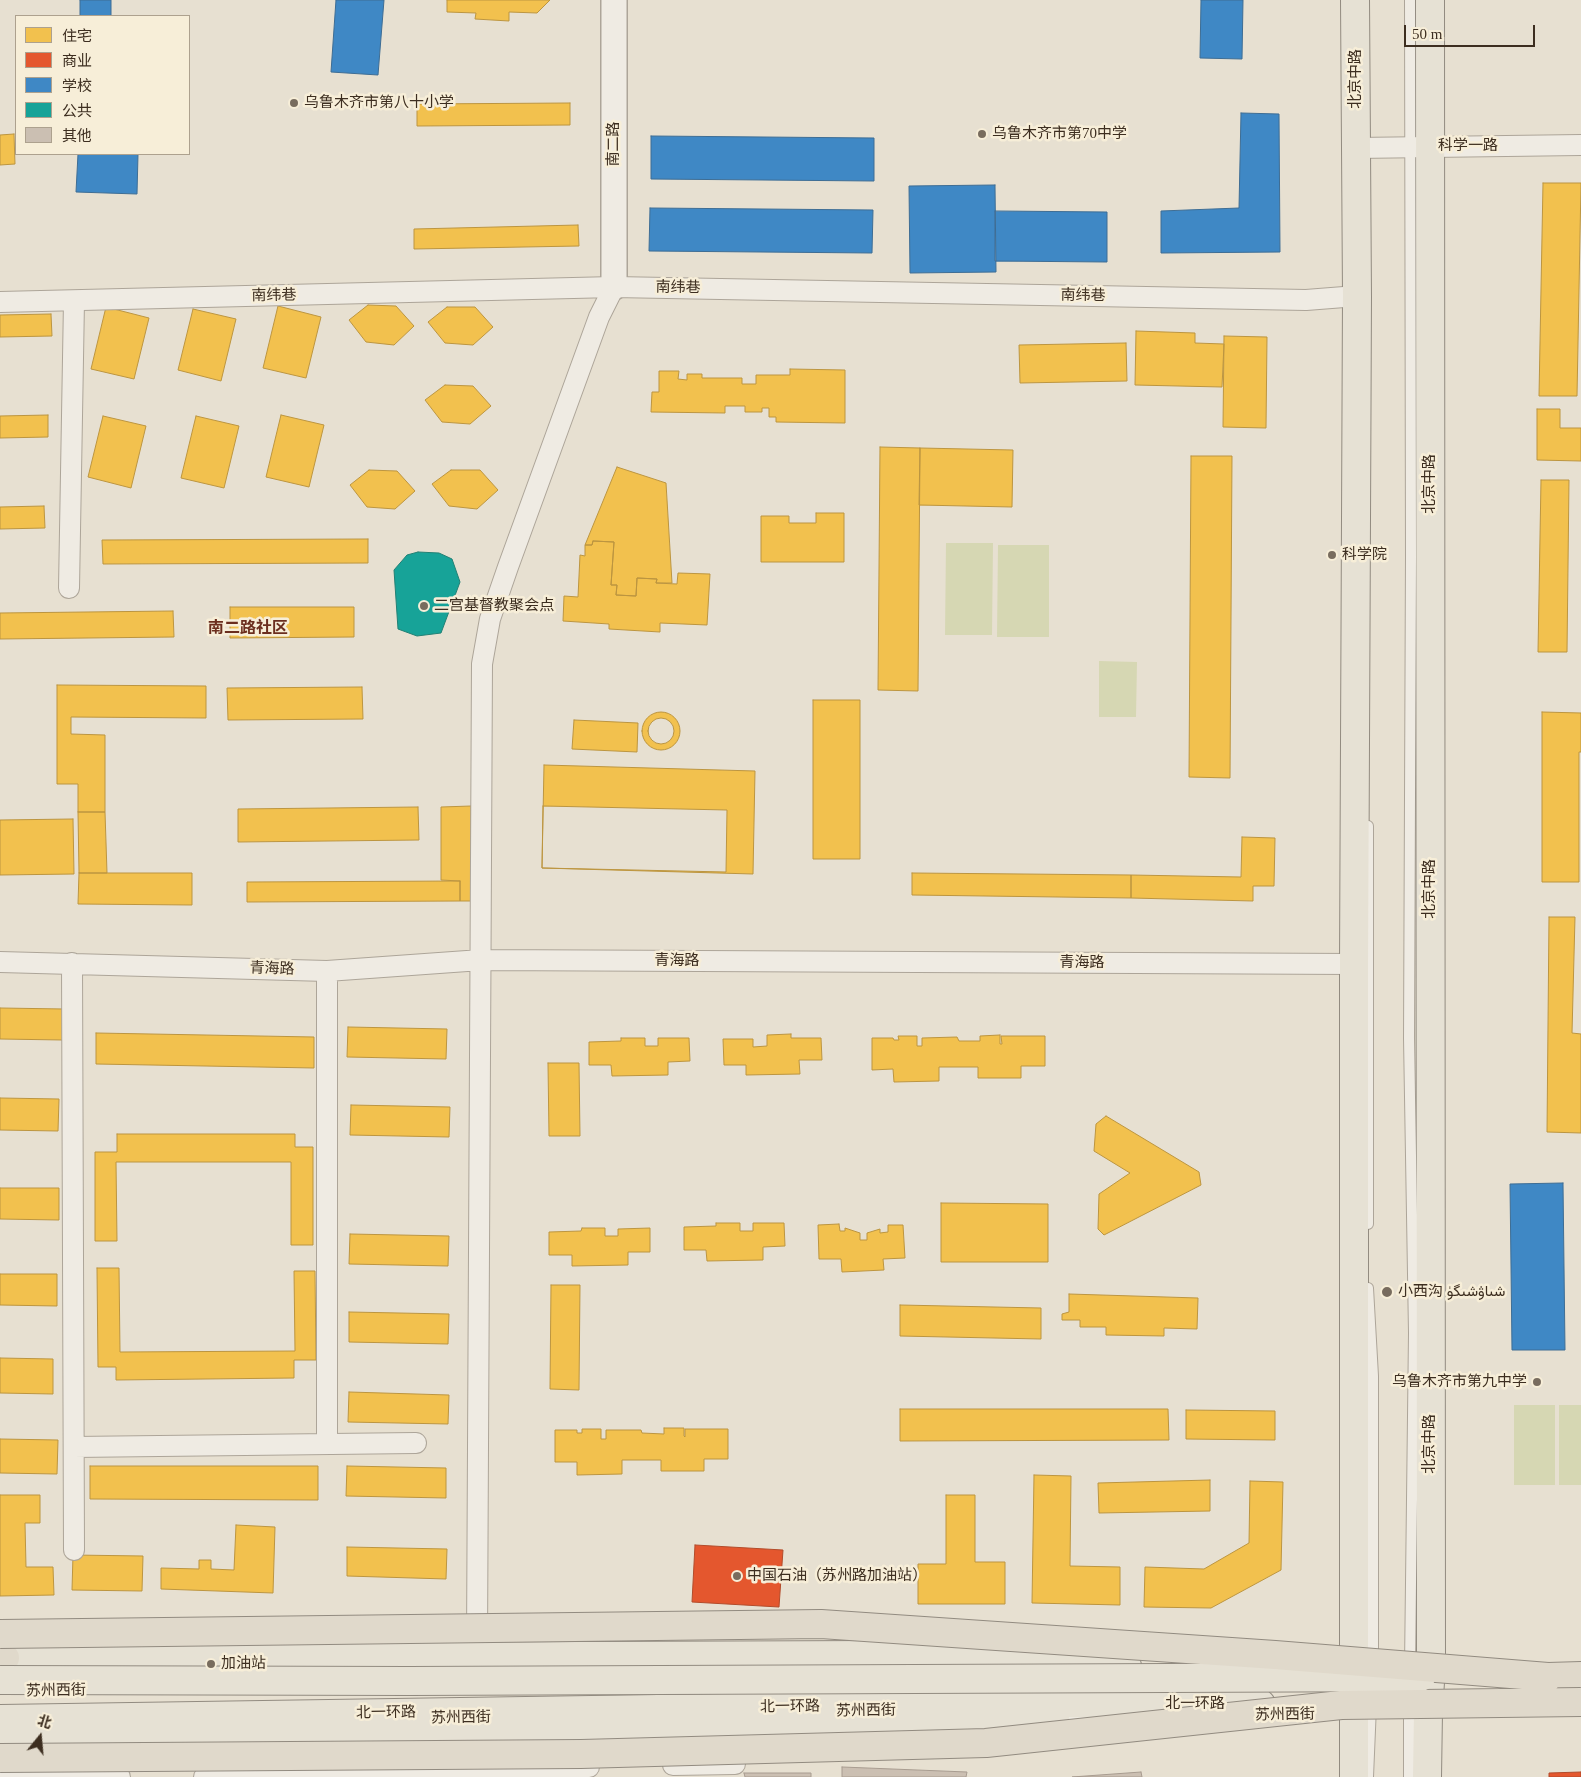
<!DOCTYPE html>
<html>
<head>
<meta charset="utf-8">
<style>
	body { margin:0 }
	#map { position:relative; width:1581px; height:1777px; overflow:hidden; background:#e7e0d1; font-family:"Times New Roman","Noto Sans SC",serif }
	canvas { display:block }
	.legend { position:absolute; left:15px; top:15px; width:175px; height:140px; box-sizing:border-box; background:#f7eed8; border:1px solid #ada18e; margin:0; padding:6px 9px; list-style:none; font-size:15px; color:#3d2e20 }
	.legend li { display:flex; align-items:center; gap:10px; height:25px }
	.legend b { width:25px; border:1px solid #ada18e }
	.north { position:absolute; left:15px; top:1712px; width:50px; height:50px; -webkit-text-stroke:4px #f7eed8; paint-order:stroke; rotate:17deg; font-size:14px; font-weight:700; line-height:20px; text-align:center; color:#3d2e20 }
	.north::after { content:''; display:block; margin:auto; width:18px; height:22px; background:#3d2e20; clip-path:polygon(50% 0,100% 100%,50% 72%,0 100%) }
	.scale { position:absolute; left:1404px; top:25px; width:131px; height:22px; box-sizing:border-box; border:2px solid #3d2e20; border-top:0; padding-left:6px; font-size:15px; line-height:18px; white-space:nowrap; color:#3d2e20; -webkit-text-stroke:4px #f7eed8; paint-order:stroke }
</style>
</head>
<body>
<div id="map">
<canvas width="1581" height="1777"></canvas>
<ul class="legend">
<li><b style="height:14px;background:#f2c14e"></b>住宅</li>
<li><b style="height:14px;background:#e4572e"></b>商业</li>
<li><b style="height:14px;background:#3f88c5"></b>学校</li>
<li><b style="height:14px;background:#17a398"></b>公共</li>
<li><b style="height:14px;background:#cbbfb2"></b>其他</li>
</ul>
<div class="north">北</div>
<div class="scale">50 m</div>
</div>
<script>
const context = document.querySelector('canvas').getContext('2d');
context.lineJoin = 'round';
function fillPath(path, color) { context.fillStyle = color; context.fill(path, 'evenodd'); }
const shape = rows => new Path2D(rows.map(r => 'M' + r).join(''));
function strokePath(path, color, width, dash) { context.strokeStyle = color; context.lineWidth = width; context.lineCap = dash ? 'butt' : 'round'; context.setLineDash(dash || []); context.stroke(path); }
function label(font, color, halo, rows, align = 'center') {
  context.font = font + ' "Times New Roman",Vazirmatn,"Noto Sans SC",serif'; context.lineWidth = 5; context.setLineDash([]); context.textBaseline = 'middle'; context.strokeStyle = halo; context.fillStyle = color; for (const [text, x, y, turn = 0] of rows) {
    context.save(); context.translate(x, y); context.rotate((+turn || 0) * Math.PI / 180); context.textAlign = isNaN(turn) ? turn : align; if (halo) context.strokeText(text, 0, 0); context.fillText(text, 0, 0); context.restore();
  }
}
fillPath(shape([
	[946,543,993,543,992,635,945,635],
	[998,545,1049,545,1049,637,997,637],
	[1099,661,1137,662,1136,717,1099,717],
	[1514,1405,1555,1405,1555,1485,1514,1485],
	[1559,1405,1581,1405,1581,1485,1559,1485]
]), '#d6d7b3');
const homes = shape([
	[447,0,550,0,537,13,509,12,509,21,475,19,476,13,447,12,447,0],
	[570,103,570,125,417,126,417,104,570,103],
	[14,134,15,164,0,165,0,135,14,134],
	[1543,183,1581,183,1577,396,1539,396,1543,183],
	[578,225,579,246,414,249,414,229,578,225],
	[368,305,396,306,414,326,394,345,366,342,349,320,368,305],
	[278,306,321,317,306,378,263,368,278,306],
	[106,307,149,318,134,379,91,369,106,307],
	[447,307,475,307,493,327,473,345,445,343,428,322,447,307],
	[193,309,236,319,221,381,178,370,193,309],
	[51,314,52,336,0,337,0,315,51,314],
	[1136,331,1195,333,1195,343,1224,344,1222,387,1135,385,1136,331],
	[1224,336,1267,337,1266,428,1223,427,1224,336],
	[1126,343,1127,381,1020,383,1019,345,1126,343],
	[790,369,845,370,845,423,776,422,776,417,769,417,769,408,762,408,762,412,745,412,745,406,725,406,725,413,651,412,652,392,659,392,659,371,679,371,678,379,687,380,687,374,702,374,702,378,742,378,742,384,756,384,756,375,790,375,790,369],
	[445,385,473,386,491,406,470,424,442,422,425,400,445,385],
	[1537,409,1560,409,1560,428,1581,428,1581,461,1537,460,1537,409],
	[48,415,48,437,0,438,0,416,48,415],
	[281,415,324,425,309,487,266,477,281,415],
	[103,416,146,426,131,488,88,477,103,416],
	[196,416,239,426,224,488,181,478,196,416],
	[880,447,920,448,918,691,878,690,880,447],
	[920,448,1013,450,1012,507,919,505,920,448],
	[1191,456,1232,456,1230,778,1189,777,1191,456],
	[617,467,666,483,672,583,656,583,657,579,637,578,636,596,616,595,617,585,611,585,614,542,593,541,592,545,585,545,617,467],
	[369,470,397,471,415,491,395,509,367,507,350,485,369,470],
	[451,470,480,470,498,490,477,509,449,506,432,484,451,470],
	[1541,480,1569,480,1567,652,1538,652,1541,480],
	[44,506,45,528,0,529,0,507,44,506],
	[816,513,844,513,844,562,761,562,761,516,789,516,789,523,816,523,816,513],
	[368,539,368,563,103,564,102,540,368,539],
	[593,541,614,542,611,585,617,585,616,595,636,596,637,578,657,579,656,583,677,584,678,573,710,574,707,625,660,623,660,632,609,629,609,624,563,621,564,596,578,597,580,555,585,556,585,545,592,545,593,541],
	[230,607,354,607,354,637,230,638,230,607],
	[173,611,174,637,0,639,0,613,173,611],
	[57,685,206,686,206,718,71,717,71,734,105,735,105,812,78,812,78,784,57,784,57,685],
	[362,687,363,719,228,720,227,688,362,687],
	[813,700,860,700,860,859,813,859,813,700],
	[1542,712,1581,713,1581,752,1579,752,1579,882,1542,882,1542,712],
	'642 731a19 19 0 1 1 38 0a19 19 0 1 1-38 0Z',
	'648 731a13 13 0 1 1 26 0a13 13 0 1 1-26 0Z',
	[574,720,638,723,637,752,572,749,574,720],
	[544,765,755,771,753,874,542,868,544,765],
	[471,806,471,901,460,901,460,881,441,880,441,807,471,806],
	[543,806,727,810,726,872,542,868,543,806],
	[418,807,419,840,238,842,238,809,418,807],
	[78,812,105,812,107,873,79,873,78,812],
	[73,819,74,874,0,875,0,820,73,819],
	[1242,837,1275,838,1274,886,1253,886,1253,901,1131,898,1131,875,1241,877,1242,837],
	[79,873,192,873,192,905,78,904,79,873],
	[912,873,1131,875,1131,898,912,895,912,873],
	[460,881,460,901,247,902,247,882,460,881],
	[1549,917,1575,917,1572,1033,1581,1034,1581,1133,1547,1132,1549,917],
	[0,1008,64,1009,63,1040,0,1039,0,1008],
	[348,1027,447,1029,446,1059,347,1057,348,1027],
	[96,1033,314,1037,314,1068,96,1064,96,1033],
	[791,1034,791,1038,821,1038,822,1060,799,1060,800,1074,746,1075,746,1065,724,1065,723,1039,753,1039,753,1047,767,1046,767,1035,791,1034],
	[1000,1035,1000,1044,1002,1044,1001,1036,1045,1036,1045,1066,1021,1066,1021,1078,978,1078,978,1067,939,1067,939,1081,894,1082,893,1069,872,1070,872,1038,893,1038,894,1040,899,1040,898,1036,917,1036,917,1046,922,1046,922,1038,957,1037,959,1041,980,1041,980,1036,1000,1035],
	[621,1038,645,1038,645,1046,658,1046,658,1038,689,1038,690,1061,668,1062,668,1075,612,1076,611,1065,589,1065,589,1042,621,1041,621,1038],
	[548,1063,579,1063,580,1136,549,1136,548,1063],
	[0,1098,59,1099,58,1131,0,1130,0,1098],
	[351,1105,450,1107,449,1137,350,1135,351,1105],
	[1106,1116,1199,1172,1201,1185,1104,1235,1098,1229,1099,1194,1130,1173,1094,1151,1096,1124,1106,1116],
	[117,1134,295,1134,295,1147,313,1147,313,1245,291,1245,291,1162,116,1162,117,1241,95,1241,95,1152,117,1152,117,1134],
	[0,1188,59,1188,59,1220,0,1219,0,1188],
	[941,1203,1048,1204,1048,1262,941,1262,941,1203],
	[716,1223,740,1223,740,1231,753,1231,753,1223,784,1223,785,1246,763,1247,763,1260,707,1261,706,1250,684,1250,684,1227,716,1226,716,1223],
	[839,1224,840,1231,845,1231,845,1228,860,1233,860,1240,867,1240,867,1233,880,1229,880,1233,888,1232,888,1225,903,1225,905,1258,883,1259,884,1270,842,1272,841,1259,819,1259,818,1225,839,1224],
	[582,1228,605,1228,605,1236,618,1236,618,1229,650,1228,650,1252,628,1252,628,1265,572,1266,572,1255,549,1255,549,1232,581,1231,582,1228],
	[350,1234,449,1236,448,1266,349,1264,350,1234],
	[97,1268,119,1268,120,1352,295,1351,294,1271,315,1271,316,1360,294,1360,294,1378,116,1380,116,1367,98,1367,97,1268],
	[0,1274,57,1274,57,1306,0,1305,0,1274],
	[551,1285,580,1285,579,1390,550,1389,551,1285],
	[1069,1294,1198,1298,1197,1329,1164,1328,1164,1336,1106,1335,1106,1327,1080,1327,1080,1320,1062,1320,1062,1314,1069,1312,1069,1294],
	[900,1305,1041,1308,1041,1339,900,1336,900,1305],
	[349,1312,449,1314,448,1344,349,1342,349,1312],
	[0,1358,53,1359,53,1394,0,1393,0,1358],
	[349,1392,449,1395,448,1424,348,1422,349,1392],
	[900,1409,1168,1409,1169,1440,900,1441,900,1409],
	[1186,1410,1275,1411,1275,1440,1186,1439,1186,1410],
	[664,1428,684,1428,684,1436,685,1437,685,1429,728,1429,728,1459,704,1459,704,1471,661,1471,661,1460,622,1460,622,1474,577,1475,577,1462,555,1462,555,1430,577,1430,577,1433,582,1433,582,1429,601,1429,601,1439,606,1439,606,1430,641,1430,642,1433,664,1434,664,1428],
	[0,1439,58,1440,57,1474,0,1473,0,1439],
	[90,1466,318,1466,318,1500,90,1499,90,1466],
	[347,1466,446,1468,446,1498,346,1496,347,1466],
	[1034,1475,1071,1476,1070,1566,1120,1567,1120,1605,1032,1603,1034,1475],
	[1210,1480,1210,1511,1099,1513,1098,1483,1210,1480],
	[1250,1481,1283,1482,1281,1570,1211,1608,1144,1607,1145,1567,1204,1569,1249,1543,1250,1481],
	[0,1495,40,1495,40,1523,25,1523,26,1567,53,1567,54,1595,0,1596,0,1495],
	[946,1495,975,1495,975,1562,1005,1562,1005,1604,918,1604,918,1564,946,1564,946,1495],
	[236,1525,275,1527,273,1593,161,1589,161,1568,199,1569,199,1560,211,1560,211,1569,234,1570,236,1525],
	[347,1547,447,1549,446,1579,347,1576,347,1547],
	[73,1555,143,1556,142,1591,72,1590,73,1555]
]);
fillPath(homes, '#f2c14e');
strokePath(homes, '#bc9540', 1);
const shops = shape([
	[695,1545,783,1550,779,1607,692,1602,695,1545],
	[1581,1772,1581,1777,1549,1777,1549,1773,1581,1772]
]);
fillPath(shops, '#e4572e');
strokePath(shops, '#b24b2a', 1);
const schools = shape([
	[80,0,111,0,111,16,80,16,80,0],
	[336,0,384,0,378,75,331,72,336,0],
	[1201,0,1243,0,1242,59,1200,58,1201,0],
	[1241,113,1279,114,1280,252,1161,253,1161,211,1239,208,1241,113],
	[651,136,874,138,874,181,651,179,651,136],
	[78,154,138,154,137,194,76,192,78,154],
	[995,185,996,272,910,273,909,186,995,185],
	[650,208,873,210,872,253,649,251,650,208],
	[995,211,1107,212,1107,262,995,261,995,211],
	[1563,1183,1565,1350,1512,1350,1510,1184,1563,1183]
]);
fillPath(schools, '#3f88c5');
strokePath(schools, '#3e6d94', 1);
const public = shape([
	[418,552,439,553,452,559,460,582,441,633,417,636,398,629,394,570,407,555,418,552]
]);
fillPath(public, '#17a398');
strokePath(public, '#228074', 1);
const building = shape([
	[842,1767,967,1772,966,1777,842,1777,842,1767],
	[1141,1772,1142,1777,1072,1777,1141,1772],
	[744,1773,811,1773,811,1777,745,1777,744,1773]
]);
fillPath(building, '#cbbfb2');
strokePath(building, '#a89c90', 1);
const service = shape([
	[1368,1224,1368,826],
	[1368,1288,1373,1376,1373,1661],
	[1410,1666,1414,1333,1409,1038,1411,556,1410,0],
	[1409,1706,1409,1777],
	[1368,1777,1371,1706]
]);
const minor = shape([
	[1356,148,1581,145],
	[0,302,614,287,1306,300,1357,296],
	[69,588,74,301],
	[0,962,327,971,481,960,1354,964],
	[72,963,74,1550],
	[327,971,327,1444],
	[74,1447,416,1443],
	[477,1642,482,664,490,619,508,567,599,317,614,287],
	[673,1765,735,1764],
	[0,1773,120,1777],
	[204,1777,589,1767]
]);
const tertiary = shape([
	[614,0,614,287]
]);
const secondary = shape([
	[1031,1715,1126,1719]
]);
const primary = shape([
	[0,1658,874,1655,1127,1666],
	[0,1719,1051,1703,1261,1704],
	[0,1738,527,1736,984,1728,1056,1723],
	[1354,1777,1354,964,1357,296,1355,0],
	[1427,1777,1428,1712,1431,1667,1430,0]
]);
const trunk = shape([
	[0,1658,5,1658],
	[1548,1677,1581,1676]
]);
strokePath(service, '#ada599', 12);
strokePath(minor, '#ada599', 22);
strokePath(tertiary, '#ada599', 28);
strokePath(secondary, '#9c958a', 30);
strokePath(primary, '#928b80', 30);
strokePath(trunk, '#928b80', 30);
strokePath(service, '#efebe3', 10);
strokePath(minor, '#efebe3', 20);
strokePath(tertiary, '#efebe3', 25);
strokePath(secondary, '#efebe3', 28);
strokePath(primary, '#e6e1d4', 28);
strokePath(trunk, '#e0d9cb', 28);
const primaryBridge = shape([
	[0,1680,409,1681,1421,1677]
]);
const trunkBridge = shape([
	[0,1634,821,1624,1275,1655,1548,1677],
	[0,1758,581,1754,986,1743,1341,1705,1581,1702]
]);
strokePath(primaryBridge, '#928b80', 30, []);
strokePath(trunkBridge, '#928b80', 30, []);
strokePath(primaryBridge, '#e6e1d4', 28);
strokePath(trunkBridge, '#e0d9cb', 28);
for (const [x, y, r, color] of [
	[294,103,5,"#786c5e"],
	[982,134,5,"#786c5e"],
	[1332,555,5,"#786c5e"],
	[424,606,5,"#786c5e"],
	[1387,1292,6,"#786c5e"],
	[1537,1382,5,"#786c5e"],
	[737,1576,5,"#786c5e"],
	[211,1664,5,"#786c5e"]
]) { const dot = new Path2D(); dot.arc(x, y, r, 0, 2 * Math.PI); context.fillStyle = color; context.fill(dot); strokePath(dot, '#f7eed8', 2); }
label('15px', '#3d2e20', '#f7eed8', [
	["北京中路",1356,79,-90],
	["南二路",614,144,-90],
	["科学一路",1468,146],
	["南纬巷",678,288,1],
	["南纬巷",274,296,-1],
	["南纬巷",1083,296,1],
	["北京中路",1430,484,-90],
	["北京中路",1430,889,-90],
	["青海路",677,961],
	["青海路",1082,963],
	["青海路",272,969,2],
	["北京中路",1430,1444,-90],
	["苏州西街",56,1691,-1],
	["北一环路",1195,1704],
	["北一环路",790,1707,-1],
	["苏州西街",866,1711,-1],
	["北一环路",386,1713,-1],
	["苏州西街",1285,1715,-1],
	["苏州西街",461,1718,-1]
]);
label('15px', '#3d2e20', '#f7eed8', [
	["乌鲁木齐市第八十小学",304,103],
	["乌鲁木齐市第70中学",992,134],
	["科学院",1342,555],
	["二宫基督教聚会点",434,606],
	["小西沟 شىاۋشىگۈ",1398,1292],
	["乌鲁木齐市第九中学",1527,1382,"right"],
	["中国石油（苏州路加油站）",747,1576],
	["加油站",221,1664]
], 'left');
label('bold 16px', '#6b2e1e', '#f7eed8', [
	["南二路社区",248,629]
]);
</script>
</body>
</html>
